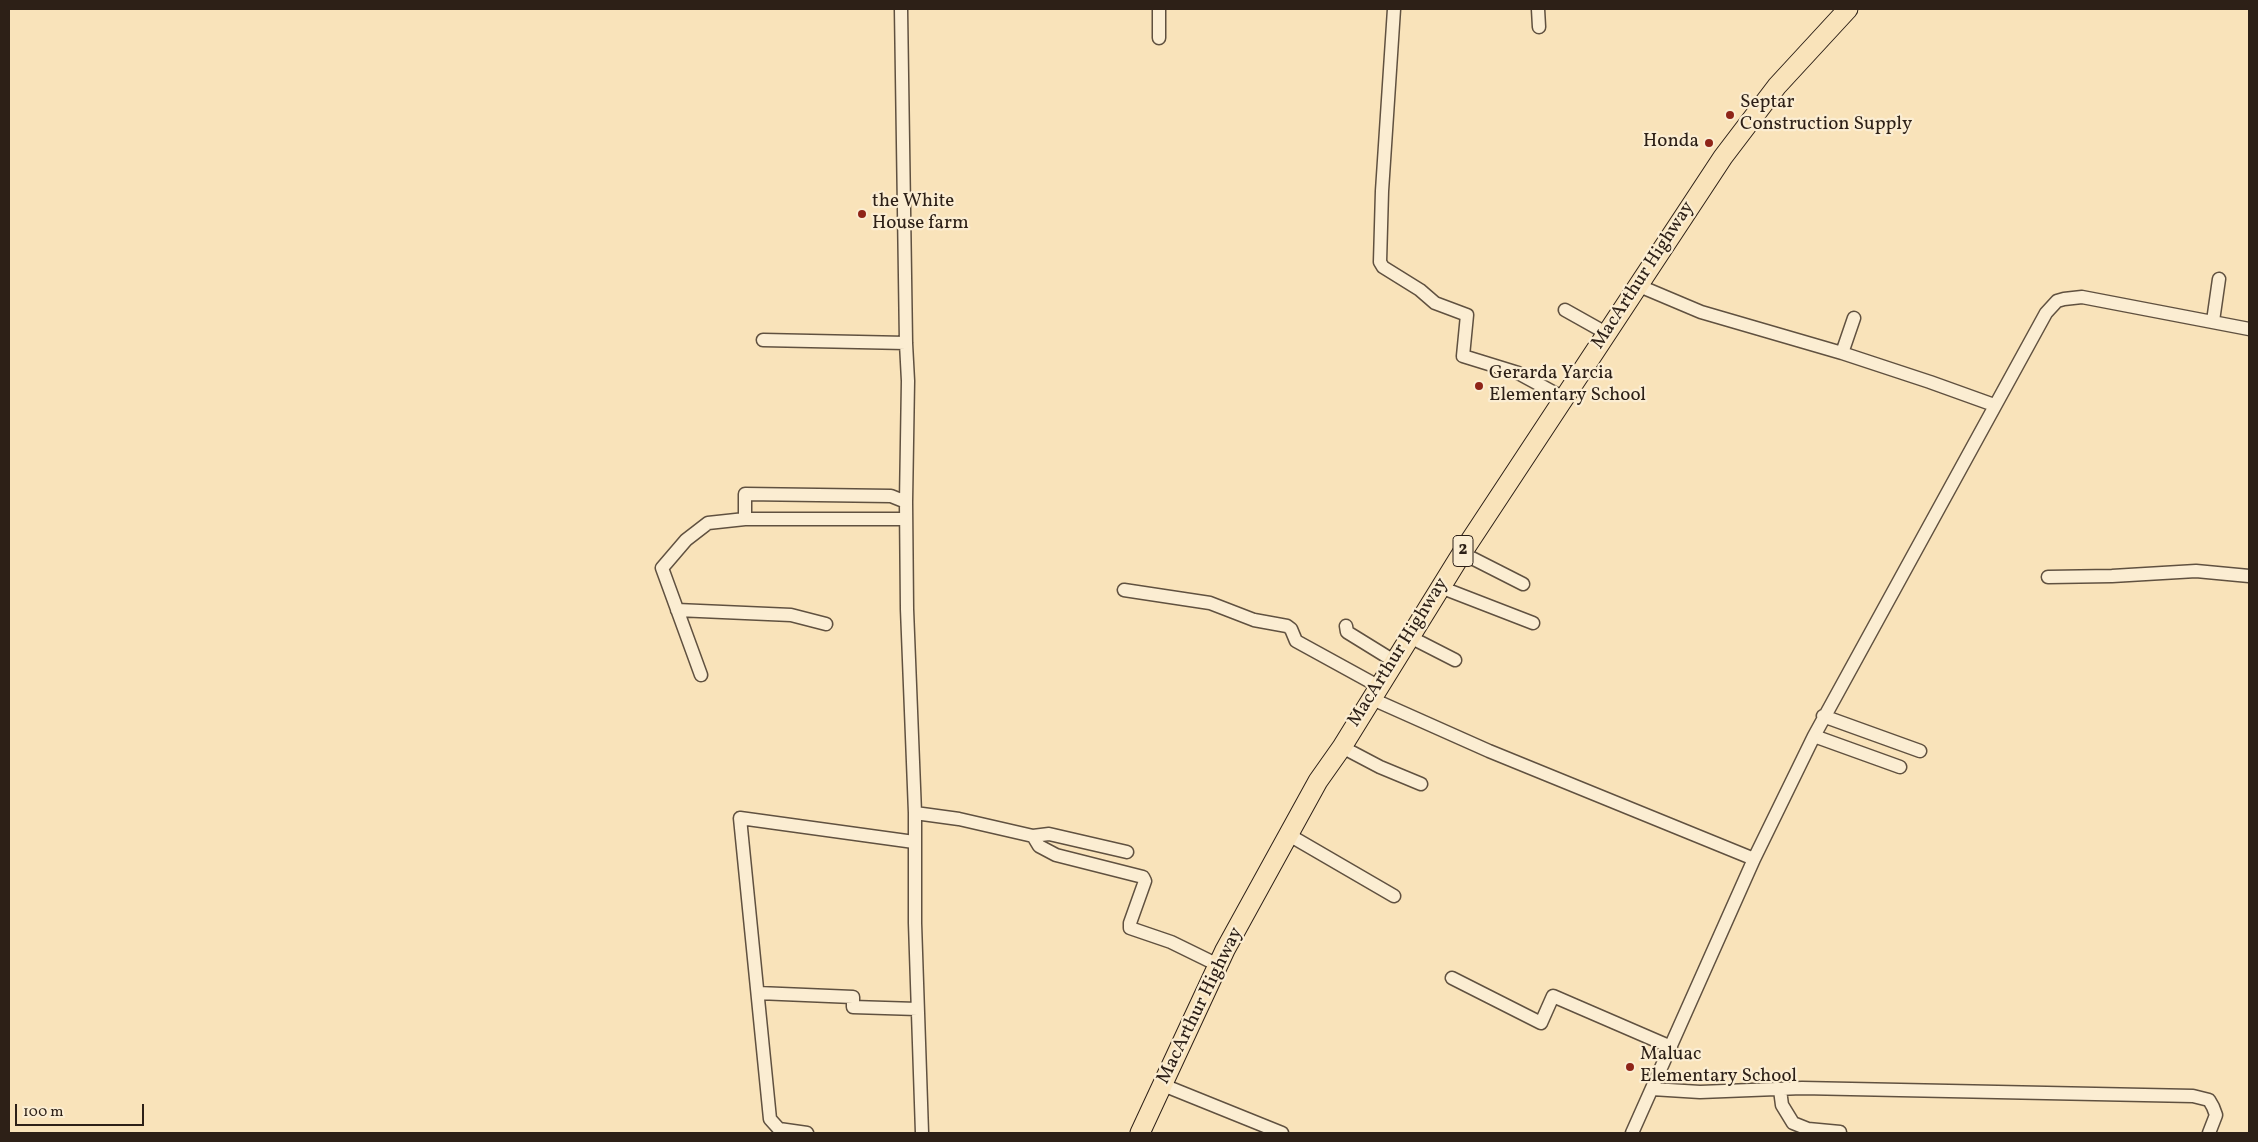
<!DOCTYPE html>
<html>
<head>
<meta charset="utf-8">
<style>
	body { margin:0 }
	#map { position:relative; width:2258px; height:1142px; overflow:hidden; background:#f9e3ba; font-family:Vollkorn,serif }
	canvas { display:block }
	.frame { position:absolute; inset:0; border:10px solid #2d2017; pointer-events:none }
	.scale { position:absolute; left:15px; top:1104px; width:129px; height:22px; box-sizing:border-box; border:2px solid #2d2017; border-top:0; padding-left:6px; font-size:15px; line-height:18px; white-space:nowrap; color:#2d2017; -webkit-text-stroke:4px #fbedd2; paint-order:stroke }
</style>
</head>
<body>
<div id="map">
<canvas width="2258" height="1142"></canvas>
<div class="frame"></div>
<div class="scale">100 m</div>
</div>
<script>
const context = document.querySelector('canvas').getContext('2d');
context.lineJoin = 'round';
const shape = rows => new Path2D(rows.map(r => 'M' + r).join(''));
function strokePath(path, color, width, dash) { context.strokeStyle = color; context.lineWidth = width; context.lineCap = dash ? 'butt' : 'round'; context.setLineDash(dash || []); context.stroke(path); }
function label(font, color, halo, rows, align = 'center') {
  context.font = font + ' Vollkorn,serif'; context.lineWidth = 4.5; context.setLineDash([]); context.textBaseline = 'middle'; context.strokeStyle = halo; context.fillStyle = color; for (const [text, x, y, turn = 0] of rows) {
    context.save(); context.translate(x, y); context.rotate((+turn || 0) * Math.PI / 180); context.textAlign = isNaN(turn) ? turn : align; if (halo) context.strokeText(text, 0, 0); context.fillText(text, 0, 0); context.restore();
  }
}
const minor = shape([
	[901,9,906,343,908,381,906,502,907,609,915,813,915,923,922,1133],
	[1394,9,1382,191,1380,262,1383,267,1420,290,1435,303,1467,315,1463,356,1518,373,1564,398],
	[1538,9,1539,27],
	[1159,38,1159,9],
	[1637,285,1701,312,1842,353,1930,382,1994,405],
	[1565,310,1606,333],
	[2213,321,2219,279],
	[763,340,906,343],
	[1842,353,1854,318],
	[745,519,745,494,891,496,906,502],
	[1462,553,1523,584],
	[2048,577,2112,576,2196,571,2249,576],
	[1440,587,1533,623],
	[1124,590,1210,603,1254,620,1287,626,1291,629,1296,641,1378,686],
	[677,610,791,615,826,624],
	[1346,626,1347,632,1394,661],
	[1410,637,1455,660],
	[701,675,662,568,686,540,708,523,745,519,906,519],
	[1370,698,1489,751,1754,859],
	[1823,716,1920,751],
	[1814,736,1900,767],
	[1342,747,1380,767,1421,784],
	[915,813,959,819,1033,836,1049,834,1127,852],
	[1289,835,1394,896],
	[1033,836,1039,846,1056,855,1143,877,1145,881,1130,923,1130,928,1171,942,1218,965],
	[1452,978,1541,1023,1553,996,1671,1047],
	[758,993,853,997,853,1007,917,1009],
	[1163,1085,1282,1133],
	[1652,1089,1700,1092,1802,1088,2193,1096,2209,1100,2213,1107,2216,1115,2209,1133],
	[1780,1090,1782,1105,1793,1123,1808,1129,1840,1132],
	[807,1133,779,1129,770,1119,740,818,914,842],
	[1632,1133,1754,859,1814,736,2046,313,2057,301,2064,299,2082,297,2249,329]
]);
const highway = shape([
	[1140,1133,1225,950,1318,781,1342,747,1462,553,1723,157,1777,86,1848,9]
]);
strokePath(minor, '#605140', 15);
strokePath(highway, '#2d2017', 21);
strokePath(minor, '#fbedd2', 12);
strokePath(highway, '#f9e3ba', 19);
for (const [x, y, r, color] of [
	[1730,115,5,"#8f2418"],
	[1709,143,5,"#8f2418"],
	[862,214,5,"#8f2418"],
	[1479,386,5,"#8f2418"],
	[1630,1067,5,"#8f2418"]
]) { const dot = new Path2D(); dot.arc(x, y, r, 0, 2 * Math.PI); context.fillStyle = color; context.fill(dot); strokePath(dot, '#fbedd2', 2); }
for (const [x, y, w] of [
	[1463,551,20]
]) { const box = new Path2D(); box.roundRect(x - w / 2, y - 15.5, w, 31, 4); context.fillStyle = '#fbedd2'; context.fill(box); strokePath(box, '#2d2017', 1); }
label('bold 18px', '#2d2017', null, [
	["2",1463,551]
]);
label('19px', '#2d2017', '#fbedd2', [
	["Septar",1740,104],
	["Construction Supply",1740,126],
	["Honda",1699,143,"right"],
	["the White",872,203],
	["House farm",872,225],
	["Gerarda Yarcia",1489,375],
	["Elementary School",1489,397],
	["Maluac",1640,1056],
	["Elementary School",1640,1078]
], 'left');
label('19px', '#2d2017', '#fbedd2', [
	["MacArthur Highway",1644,276,-57],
	["MacArthur Highway",1399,653,-58],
	["MacArthur Highway",1201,1006,-64]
]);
</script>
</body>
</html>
